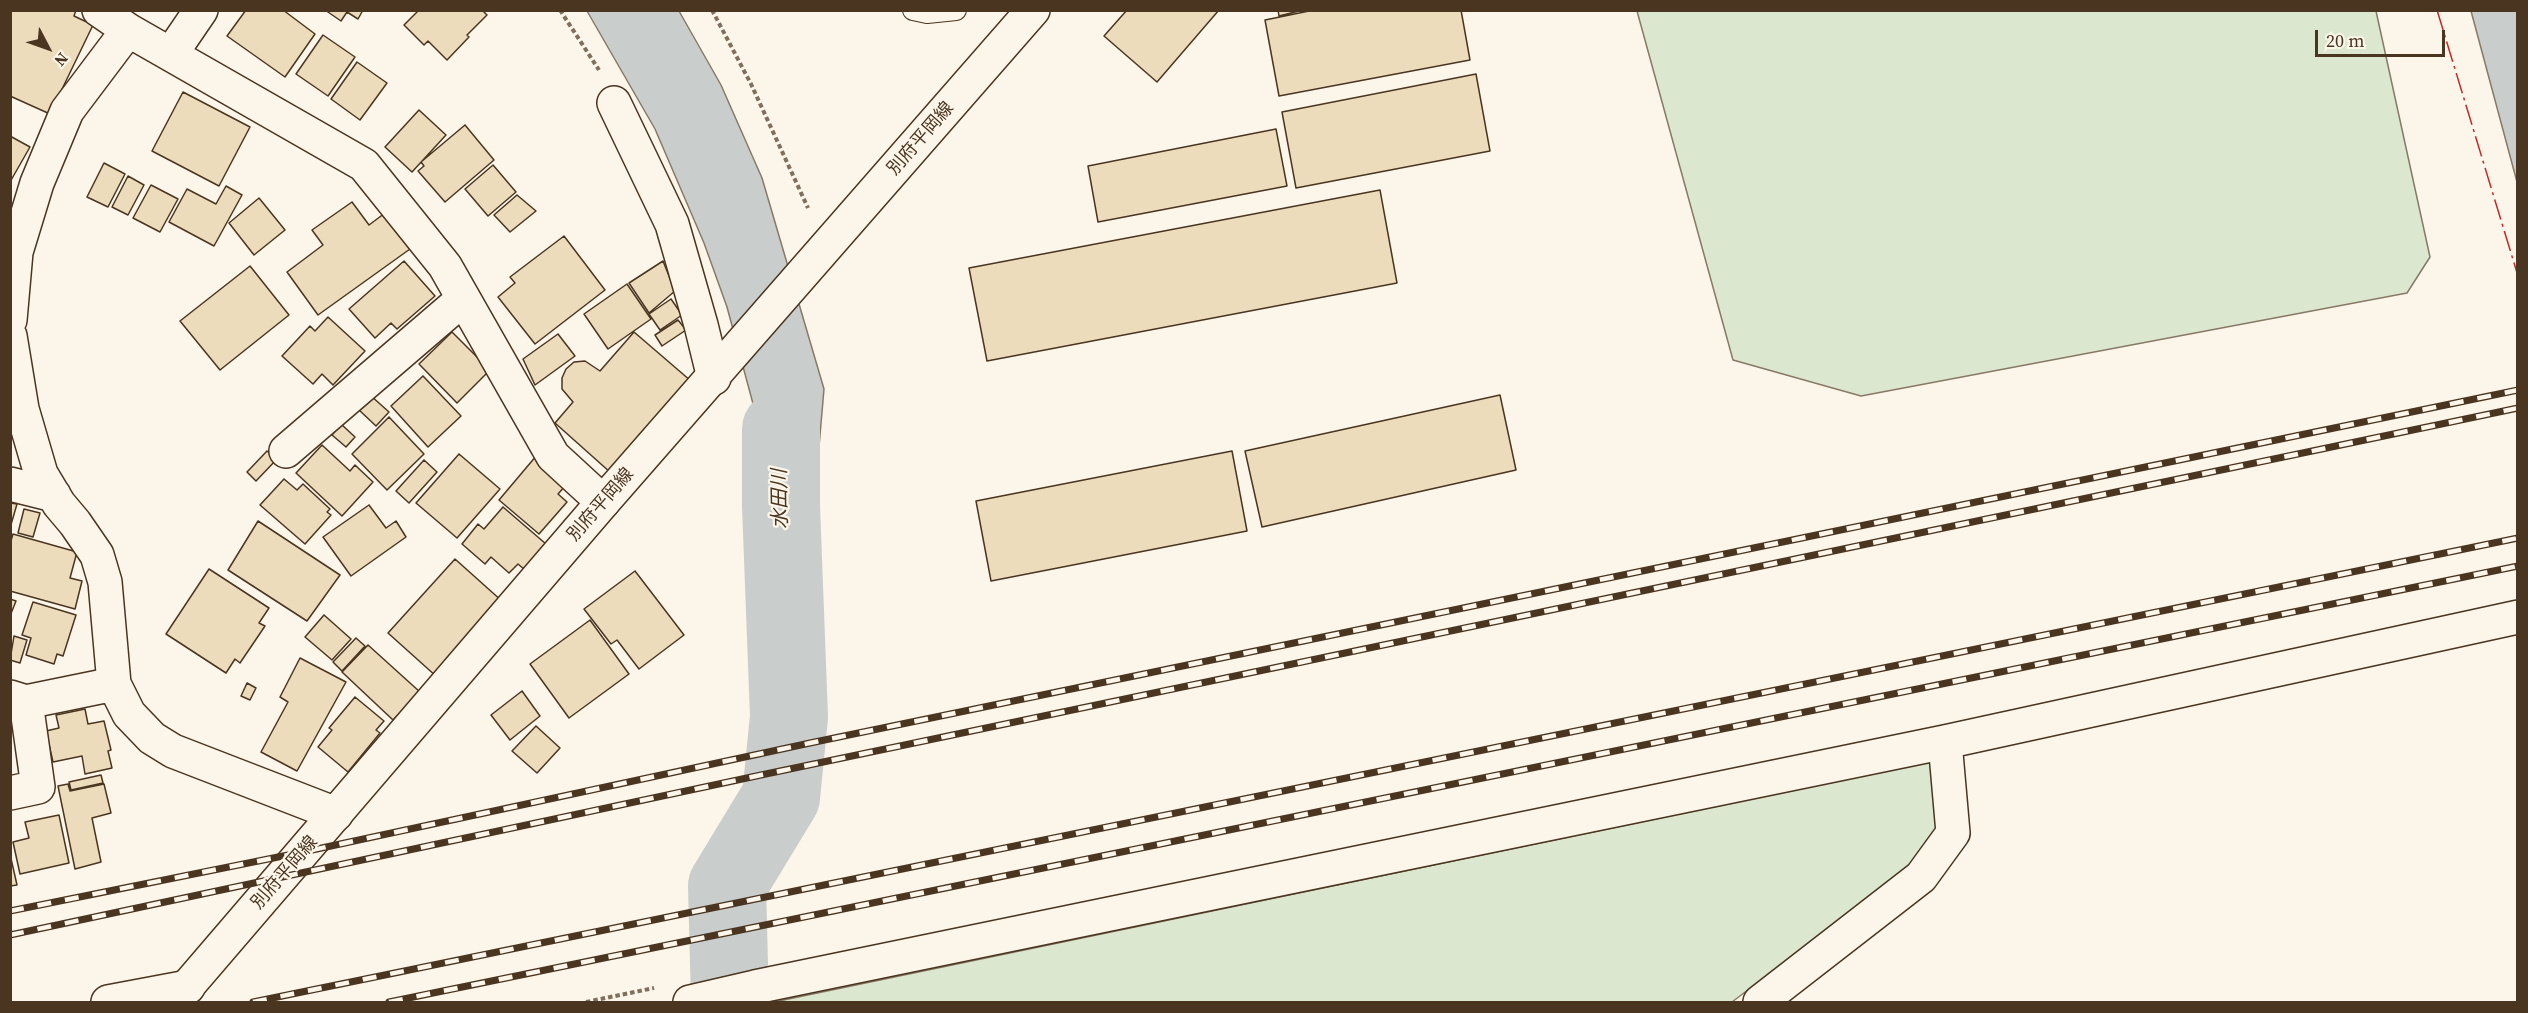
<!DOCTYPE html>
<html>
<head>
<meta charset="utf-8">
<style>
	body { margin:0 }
	#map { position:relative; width:2528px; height:1013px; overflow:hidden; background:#fbf6e9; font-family:"Source Serif 4",serif }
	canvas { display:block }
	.frame { position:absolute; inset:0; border:12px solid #4a3520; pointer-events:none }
	.north { position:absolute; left:18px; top:18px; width:60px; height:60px; -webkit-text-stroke:4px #fbf6e9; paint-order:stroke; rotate:131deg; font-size:16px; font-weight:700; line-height:24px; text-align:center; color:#4a3520 }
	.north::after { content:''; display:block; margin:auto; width:21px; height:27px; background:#4a3520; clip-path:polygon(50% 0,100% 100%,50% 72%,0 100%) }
	.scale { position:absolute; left:2315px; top:30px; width:130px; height:27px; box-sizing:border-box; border:3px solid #4a3520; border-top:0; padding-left:8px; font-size:18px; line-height:21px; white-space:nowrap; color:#4a3520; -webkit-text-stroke:4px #fbf6e9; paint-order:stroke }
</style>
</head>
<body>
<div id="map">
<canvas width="2528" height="1013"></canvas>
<div class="frame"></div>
<div class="north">N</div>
<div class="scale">20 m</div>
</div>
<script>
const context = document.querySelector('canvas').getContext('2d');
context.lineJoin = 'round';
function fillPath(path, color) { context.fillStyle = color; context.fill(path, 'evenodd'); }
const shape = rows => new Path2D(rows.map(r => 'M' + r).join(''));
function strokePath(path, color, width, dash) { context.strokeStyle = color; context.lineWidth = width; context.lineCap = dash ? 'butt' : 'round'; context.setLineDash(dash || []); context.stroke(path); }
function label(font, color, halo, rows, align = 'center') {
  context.font = font + ' "Source Serif 4","Noto Sans JP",serif'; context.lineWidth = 4.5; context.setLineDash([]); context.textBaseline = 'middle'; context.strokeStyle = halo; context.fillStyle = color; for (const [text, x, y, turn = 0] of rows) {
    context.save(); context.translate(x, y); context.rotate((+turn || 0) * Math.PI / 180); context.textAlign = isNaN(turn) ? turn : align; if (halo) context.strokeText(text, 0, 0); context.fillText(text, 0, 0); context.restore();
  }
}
const green = shape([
	[1637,11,2376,11,2430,257,2407,293,1861,396,1733,360,1637,11],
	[1934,761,1943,824,1922,858,1732,1002,774,1002,1934,761]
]);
fillPath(green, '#dce7d0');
strokePath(green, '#887966', 1.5);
const water = shape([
	[587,11,679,11,721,85,762,178,824,389,814,504,768,549,759,426,727,307,704,243,655,129,587,11],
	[2471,11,2517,11,2517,182,2471,11]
]);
fillPath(water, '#c9cecd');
strokePath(water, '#887966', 1.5);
strokePath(shape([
	[730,1002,727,886,781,797,789,717,781,506,781,429]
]), '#c9cecd', 78);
const building = shape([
	[10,10,76,10,74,16,93,25,50,114,10,96,10,10],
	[246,10,283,10,315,34,285,77,227,36,246,10],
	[325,10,363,10,358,19,347,12,341,21,325,10],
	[419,10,482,10,487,15,467,35,469,37,447,60,428,41,424,45,404,25,419,10],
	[1127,10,1219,10,1157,82,1104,36,1127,10],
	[1278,10,1303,10,1279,16,1278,10],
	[1314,10,1461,10,1470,60,1279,96,1265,20,1314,10],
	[323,35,355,57,328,96,296,74,323,35],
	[357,62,387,83,360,120,331,99,357,62],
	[1476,74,1490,151,1296,188,1282,112,1476,74],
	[183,92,250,127,219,186,152,151,183,92],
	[419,110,446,135,412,172,385,147,419,110],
	[465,125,494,160,445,202,418,171,424,166,421,162,465,125],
	[1276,129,1287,186,1098,222,1088,166,1276,129],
	[10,136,30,147,10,182,10,136],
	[104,163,125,174,108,207,87,197,104,163],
	[493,165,516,192,488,216,465,189,493,165],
	[128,176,144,185,128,215,112,207,128,176],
	[151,185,178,199,160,232,133,218,151,185],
	[226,186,242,195,214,246,169,222,187,189,216,204,226,186],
	[1380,190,1397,283,987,361,969,268,1380,190],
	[517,195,536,211,510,232,494,215,517,195],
	[259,198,285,230,254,255,229,223,259,198],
	[352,202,369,225,385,213,410,249,318,315,287,272,323,245,312,230,352,202],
	[564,236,605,290,535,344,498,297,515,283,510,277,564,236],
	[404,261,435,296,397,329,391,323,375,338,349,309,404,261],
	[663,261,675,291,649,313,629,283,663,261],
	[250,266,289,315,220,370,180,321,250,266],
	[627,284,651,319,608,349,584,314,627,284],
	[671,299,682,315,660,330,649,314,671,299],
	[328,317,365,351,333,385,322,374,313,384,282,356,310,326,315,331,328,317],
	[678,320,686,330,662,346,655,335,678,320],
	[452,332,490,370,457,403,419,364,452,332],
	[634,332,691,381,611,473,555,423,573,402,562,389,562,378,566,369,574,362,585,361,600,371,634,332],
	[558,334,575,356,535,385,523,359,558,334],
	[423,376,461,416,428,447,391,406,423,376],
	[370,395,389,412,376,426,358,409,370,395],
	[1500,395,1516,470,1262,527,1245,451,1500,395],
	[389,417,424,454,387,490,352,454,389,417],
	[341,424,355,437,346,447,332,435,341,424],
	[322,445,350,471,355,465,373,482,342,516,296,473,322,445],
	[267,451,277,459,256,481,247,472,267,451],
	[1232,451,1247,531,991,581,976,501,1232,451],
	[459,454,500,489,457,538,416,503,459,454],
	[537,455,566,485,558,494,567,502,539,534,499,500,537,455],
	[424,460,437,472,409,503,396,491,424,460],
	[284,479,297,490,303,484,330,509,327,512,331,515,305,544,260,505,284,479],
	[10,503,17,504,10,528,10,503],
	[369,505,386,528,396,521,406,537,351,576,323,537,369,505],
	[503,507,546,544,525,570,518,564,509,573,491,557,485,564,462,544,478,524,484,529,503,507],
	[24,509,40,513,33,537,18,533,24,509],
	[258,521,340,575,307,621,228,570,258,521],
	[13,534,77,552,70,578,82,581,75,609,10,591,10,544,13,534],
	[455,559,503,602,437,677,388,633,455,559],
	[209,569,269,608,259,623,265,626,240,663,235,659,226,673,166,634,209,569],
	[635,571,684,635,639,669,617,640,611,644,584,609,635,571],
	[10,599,16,601,10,616,10,599],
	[33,602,76,615,63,656,57,654,54,664,26,655,31,638,22,635,33,602],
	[324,615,351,639,332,660,305,637,324,615],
	[590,620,629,674,569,718,530,664,590,620],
	[14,636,27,640,20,663,10,660,14,636],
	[356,638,365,646,342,671,333,662,356,638],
	[368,645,420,692,393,720,342,672,368,645],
	[300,658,346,682,297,771,261,752,288,702,280,697,300,658],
	[247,683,256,688,250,700,241,696,247,683],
	[522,691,540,716,510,740,491,715,522,691],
	[355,697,384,721,376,730,380,733,348,772,318,747,332,730,329,728,355,697],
	[85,709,88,724,104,721,111,750,108,751,112,768,85,774,82,756,53,762,46,731,59,728,56,715,85,709],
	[536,726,560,748,537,773,512,751,536,726],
	[101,775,103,783,71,790,69,782,101,775],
	[68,784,70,791,104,784,111,813,92,818,101,862,75,869,58,786,68,784],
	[59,815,69,863,20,874,13,842,29,838,25,822,59,815],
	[10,854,17,885,10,886,10,854]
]);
fillPath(building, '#ecdcbc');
strokePath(building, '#4a3520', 1.5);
const lane = shape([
	[913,10,927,13,956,10]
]);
const street = shape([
	[99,10,128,30,364,165,445,266,553,456,603,502],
	[171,54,201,10],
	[614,103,672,224,701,325,714,378],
	[10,320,16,252,37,183,67,111,128,30],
	[10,336,22,409,41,474,59,504,75,523,97,555,105,582,114,684,129,714,152,738,173,751,336,814],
	[286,451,463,299],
	[10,484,54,495],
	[10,697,26,702,114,684],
	[10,793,38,787,26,702],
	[108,1002,188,987],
	[690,1002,755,987,1945,742,2518,617],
	[1760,1002,1921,877,1953,833,1945,742]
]);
const secondary = shape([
	[174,1002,603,502,1033,10]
]);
strokePath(lane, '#4a3520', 22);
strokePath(street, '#4a3520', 36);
strokePath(secondary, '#4a3520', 36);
strokePath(shape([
	[560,10,599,70],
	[712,10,751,84,808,208],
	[586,1002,654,988]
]), '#7f6f5c', 4, [4.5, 3]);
strokePath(lane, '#fbf6e9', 20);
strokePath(street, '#fbf6e9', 33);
strokePath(secondary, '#fbf6e9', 33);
const rail = shape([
	[10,911,303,852,810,743,2518,390],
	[10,935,761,775,2518,408],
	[253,1002,2518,538],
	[389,1002,2518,566]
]);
strokePath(rail, '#4a3520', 7);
strokePath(rail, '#fbf6e9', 4.5, [14]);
strokePath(shape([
	[2437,10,2518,276]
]), '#c62828', 1.5, [21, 4.5, 3, 4.5]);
label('18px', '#4a3520', '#fbf6e9', [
	["別府平岡線",921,139,-49],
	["別府平岡線",601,505,-49],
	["別府平岡線",285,873,-49]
]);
label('italic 20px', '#4a3520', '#fbf6e9', [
	["水田川",781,499,-91]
]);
</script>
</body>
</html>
